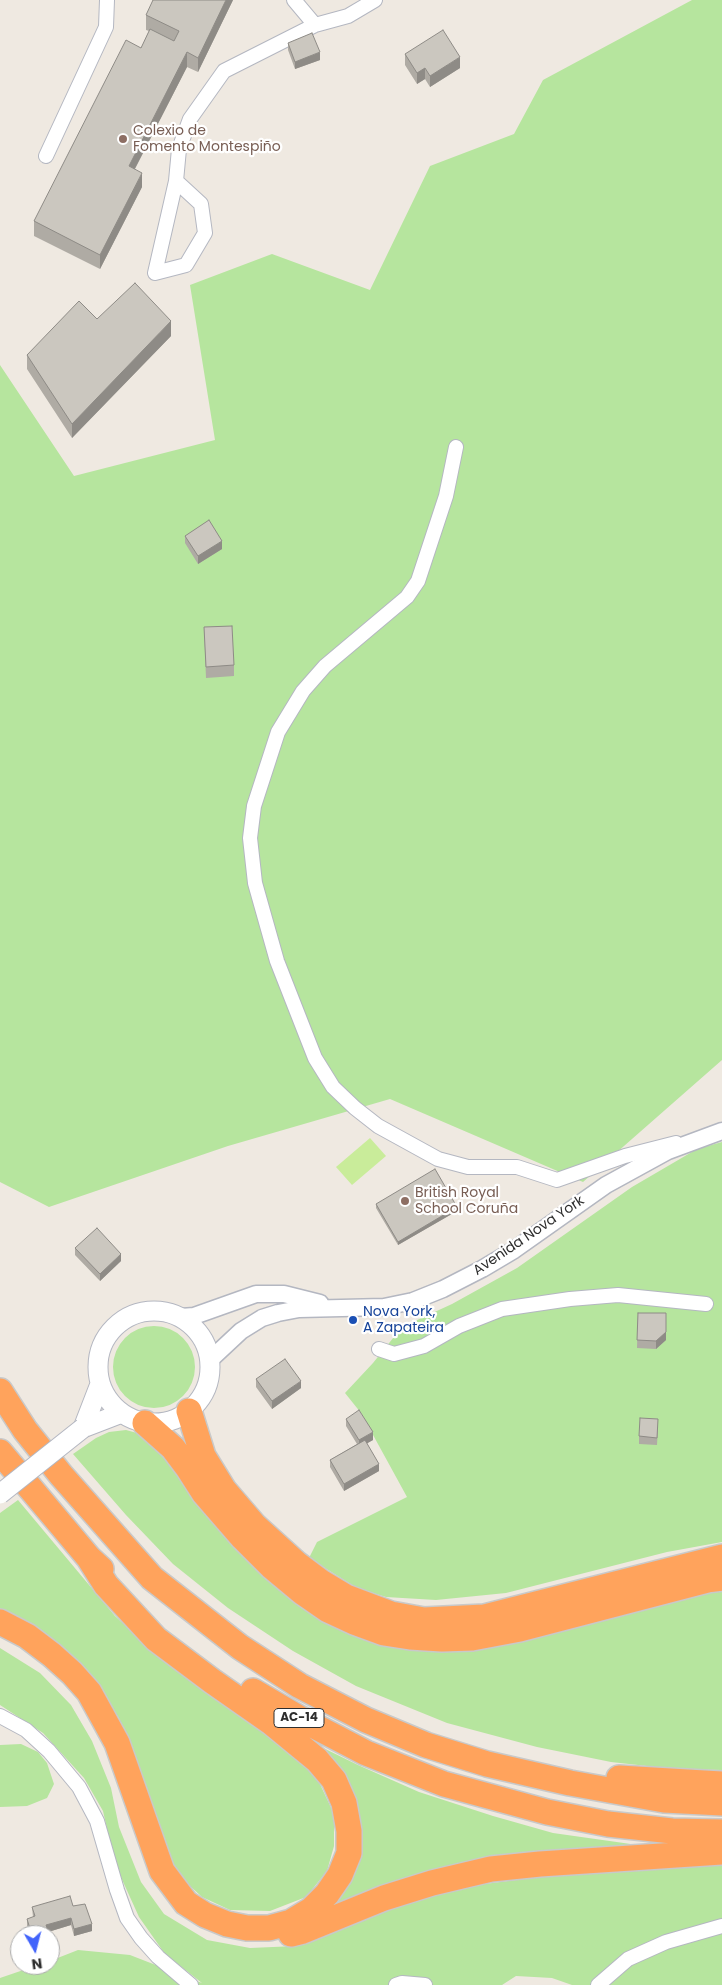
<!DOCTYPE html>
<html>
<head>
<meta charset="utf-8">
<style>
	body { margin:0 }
	#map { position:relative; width:722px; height:1985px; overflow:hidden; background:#efe9e1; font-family:Poppins,sans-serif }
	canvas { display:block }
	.north { position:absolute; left:10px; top:1925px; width:50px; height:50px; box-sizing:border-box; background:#fff; border:1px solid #ababab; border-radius:50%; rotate:172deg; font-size:14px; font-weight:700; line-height:20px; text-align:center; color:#2e2e2e }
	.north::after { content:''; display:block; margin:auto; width:18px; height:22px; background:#4264fb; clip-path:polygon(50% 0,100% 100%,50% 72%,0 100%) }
</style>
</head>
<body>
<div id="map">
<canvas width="722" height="1985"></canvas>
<div class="north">N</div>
</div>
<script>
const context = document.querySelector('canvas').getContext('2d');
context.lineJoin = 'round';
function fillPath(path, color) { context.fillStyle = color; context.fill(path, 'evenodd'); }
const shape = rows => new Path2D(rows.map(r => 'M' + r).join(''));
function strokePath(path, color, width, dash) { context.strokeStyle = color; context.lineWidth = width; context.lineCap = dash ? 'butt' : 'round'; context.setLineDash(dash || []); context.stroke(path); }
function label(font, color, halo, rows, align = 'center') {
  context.font = font + ' Poppins,sans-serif'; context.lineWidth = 4.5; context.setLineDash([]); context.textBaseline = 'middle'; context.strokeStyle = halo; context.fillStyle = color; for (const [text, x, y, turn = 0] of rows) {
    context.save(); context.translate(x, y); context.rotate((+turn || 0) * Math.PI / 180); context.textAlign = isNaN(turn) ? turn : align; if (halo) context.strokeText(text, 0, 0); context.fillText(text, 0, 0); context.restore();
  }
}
fillPath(shape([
	[692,0,722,0,722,1060,583,1182,390,1099,228,1146,49,1207,0,1182,0,365,74,476,215,440,190,285,272,254,370,290,430,166,514,134,543,80],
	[722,1142,722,1542,667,1552,506,1593,436,1600,386,1597,357,1588,309,1558,317,1542,407,1497,361,1413,345,1393,373,1363,402,1327,452,1304,517,1268,632,1187,697,1149],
	'113 1367a41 41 0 1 1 82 0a41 41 0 1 1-82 0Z',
	[126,1430,137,1433,152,1442,358,1634,722,1588,722,1770,674,1769,611,1762,537,1747,447,1723,356,1686,293,1651,228,1608,173,1564,126,1515,73,1454,96,1438,109,1432],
	[18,1500,115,1616,170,1666,287,1744,319,1782,334,1814,334,1846,327,1871,306,1897,270,1911,230,1910,202,1897,177,1874,119,1718,91,1679,10,1614,0,1610,0,1513],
	[0,1648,40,1673,71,1705,92,1741,111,1788,119,1827,141,1882,164,1914,207,1940,250,1948,296,1946,377,1914,453,1888,555,1875,722,1864,722,1985,572,1985,552,1978,516,1976,502,1985,0,1985,0,1978,38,1965,50,1965,50,1961,78,1950,130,1955,202,1983,165,1954,139,1917,115,1864,103,1811,84,1778,43,1733,0,1705],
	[311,1742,358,1765,419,1792,493,1816,553,1833,652,1847,317,1918,357,1856],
	[21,1744,38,1752,47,1763,54,1784,47,1798,27,1806,0,1807,0,1745]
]), '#b6e59e');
fillPath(shape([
	[370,1138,386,1156,352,1185,336,1167]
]), '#c9ec9a');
const minor = shape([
	[294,0,315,25],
	[46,156,106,27,107,0],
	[176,181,201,204,205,233,186,265,155,273,176,181,179,149,190,119,224,71,315,25,348,16,375,0],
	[456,447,446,496,418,581,407,597,325,666,303,691,278,732,254,806,250,838,255,883,277,961,315,1058,333,1087,355,1108,378,1126,438,1159,468,1167,517,1167,557,1180,625,1156,676,1143],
	[379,1349,394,1354,424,1346,459,1326,502,1309,570,1299,618,1295,706,1304],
	[0,1716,26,1730,49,1751,79,1787,97,1821,117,1890,127,1918,141,1938,158,1957,191,1985],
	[396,1985,402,1983,425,1985],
	[598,1985,628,1959,666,1942,722,1926]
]);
const tertiary = shape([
	[181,1317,194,1316,256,1294,284,1294,320,1303],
	[211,1359,241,1331,262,1318,278,1313,299,1309,384,1307,413,1301,443,1289,482,1269,514,1250,606,1185,668,1151,722,1131]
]);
const secondary = shape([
	'98 1367a56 56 0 1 1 112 0a56 56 0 1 1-112 0Z',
	[83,1428,100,1384],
	[83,1428,122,1413]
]);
const motorway = shape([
	[0,1391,25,1430,61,1475,152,1578,240,1647,300,1686,366,1720,426,1745,487,1764,570,1783,664,1800,722,1803],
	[189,1411,203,1456,224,1490,254,1525,297,1564,321,1582,346,1597,391,1614,424,1620,484,1617,722,1557],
	[145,1423,173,1448,188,1468,204,1493,243,1538,272,1567,302,1592,328,1610,354,1622,384,1633,410,1637,442,1639,472,1638,520,1629,708,1580,722,1578],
	[0,1452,89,1558,101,1569],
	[0,1622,27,1636,52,1655,72,1673,89,1692,117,1743,162,1871,186,1903,205,1915,227,1924,247,1928,269,1928,291,1922,311,1910,327,1894,340,1875,349,1853,349,1831,344,1803,334,1780,317,1760,272,1723,212,1681,156,1639,106,1585,89,1558],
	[253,1691,299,1718,366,1753,444,1784,547,1812,608,1824,672,1831,722,1832],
	[619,1778,722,1784],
	[291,1934,303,1931,384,1898,432,1883,491,1869,540,1864,722,1852]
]);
strokePath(minor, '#b4b7c1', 16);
strokePath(tertiary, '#b4b7c1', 19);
strokePath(secondary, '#b4b7c1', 21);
strokePath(motorway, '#c9c9c9', 28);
strokePath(minor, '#fff', 14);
strokePath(tertiary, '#fff', 16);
strokePath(secondary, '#fff', 19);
strokePath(motorway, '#ffa35c', 25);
const secondaryBridge = shape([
	[0,1494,83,1428]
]);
strokePath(secondaryBridge, '#b4b7c1', 21, []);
strokePath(secondaryBridge, '#fff', 19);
fillPath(shape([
	[233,0,198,72,187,67,135,169,142,187,100,269,34,236,34,221,141,48,149,31,146,30,146,15],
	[288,43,320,60,295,69,288,50],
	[405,54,460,68,430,87,425,79,417,84,405,65],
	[97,319,171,336,72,438,27,369,27,355],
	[185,536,222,549,198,564,185,543],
	[204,627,234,665,234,676,206,678],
	[376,1204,457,1211,398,1245,376,1208],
	[75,1248,121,1261,100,1281,75,1255],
	[638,1313,666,1313,666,1340,656,1349,637,1348],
	[256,1379,301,1388,272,1409,256,1387],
	[346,1419,373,1440,367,1443,379,1471,344,1491,330,1467,330,1460,357,1444,346,1426],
	[658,1427,657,1445,639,1444,639,1436],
	[73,1906,92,1931,74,1936,71,1925,48,1932,48,1935,30,1935,27,1926,27,1919,33,1917,32,1907]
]), '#afaba4');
fillPath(shape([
	[226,0,233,0,198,72,198,58],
	[187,52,187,67,129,180,129,166],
	[320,52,320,60,295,69,295,62],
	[460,57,460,68,430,87,430,76],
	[425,68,425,79,417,84,417,73],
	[142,173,142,187,100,269,100,255],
	[171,321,171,336,72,438,72,424],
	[222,541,222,549,198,564,198,556],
	[457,1207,457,1211,398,1245,398,1242],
	[121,1254,121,1261,100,1281,100,1274],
	[666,1332,666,1340,656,1349,656,1341],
	[301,1381,301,1388,272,1409,272,1401],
	[373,1432,373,1440,359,1448,359,1440],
	[379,1464,379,1471,344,1491,344,1484],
	[71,1918,71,1925,48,1932,48,1935,35,1935,46,1925],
	[92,1924,92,1931,74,1936,74,1929]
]), '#8e8b86');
const building = shape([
	[153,0,226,0,198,58,187,52,129,166,142,173,100,255,34,221,126,40,141,48,150,29,174,41,179,31,146,15,153,0],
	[443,30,460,57,430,76,425,68,417,73,405,54,443,30],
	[312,33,320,52,295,62,288,43,312,33],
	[135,283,171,321,72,424,27,355,79,301,97,319,135,283],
	[209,520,222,541,198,556,185,536,209,520],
	[232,626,234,665,206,667,204,627,232,626],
	[435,1169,457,1207,398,1242,376,1204,435,1169],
	[97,1228,121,1254,100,1274,75,1248,97,1228],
	[638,1313,666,1313,666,1332,656,1341,637,1340,638,1313],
	[285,1359,301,1381,272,1401,256,1379,285,1359],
	[359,1410,373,1432,359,1440,346,1419,359,1410],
	[640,1418,658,1419,657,1438,639,1436,640,1418],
	[365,1440,379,1464,344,1484,330,1460,365,1440],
	[70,1896,73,1906,85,1904,92,1924,74,1929,71,1918,46,1925,48,1931,35,1935,32,1935,27,1919,35,1916,32,1907,70,1896]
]);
fillPath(building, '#cbc7bf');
strokePath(building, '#8e8b86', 1);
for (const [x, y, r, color] of [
	[123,139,5,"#8d6e63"],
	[405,1201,5,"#8d6e63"],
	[353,1320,5,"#1a4fb4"]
]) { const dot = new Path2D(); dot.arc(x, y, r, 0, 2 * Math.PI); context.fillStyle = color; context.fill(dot); strokePath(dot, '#fff', 2); }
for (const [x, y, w] of [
	[299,1718,50]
]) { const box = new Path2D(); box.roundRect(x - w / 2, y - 9.5, w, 19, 4); context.fillStyle = '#fff'; context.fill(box); strokePath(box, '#2e2e2e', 1); }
label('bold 12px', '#2e2e2e', null, [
	["AC-14",299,1718]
]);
label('14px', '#785e54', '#fff', [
	["Colexio de",133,131],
	["Fomento Montespiño",133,147],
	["British Royal",415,1193],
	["School Coruña",415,1209]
], 'left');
label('14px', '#2e2e2e', '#fff', [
	["Avenida Nova York",529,1236,-34]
]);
label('14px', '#164399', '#fff', [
	["Nova York,",363,1312],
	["A Zapateira",363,1328]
], 'left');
</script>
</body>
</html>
